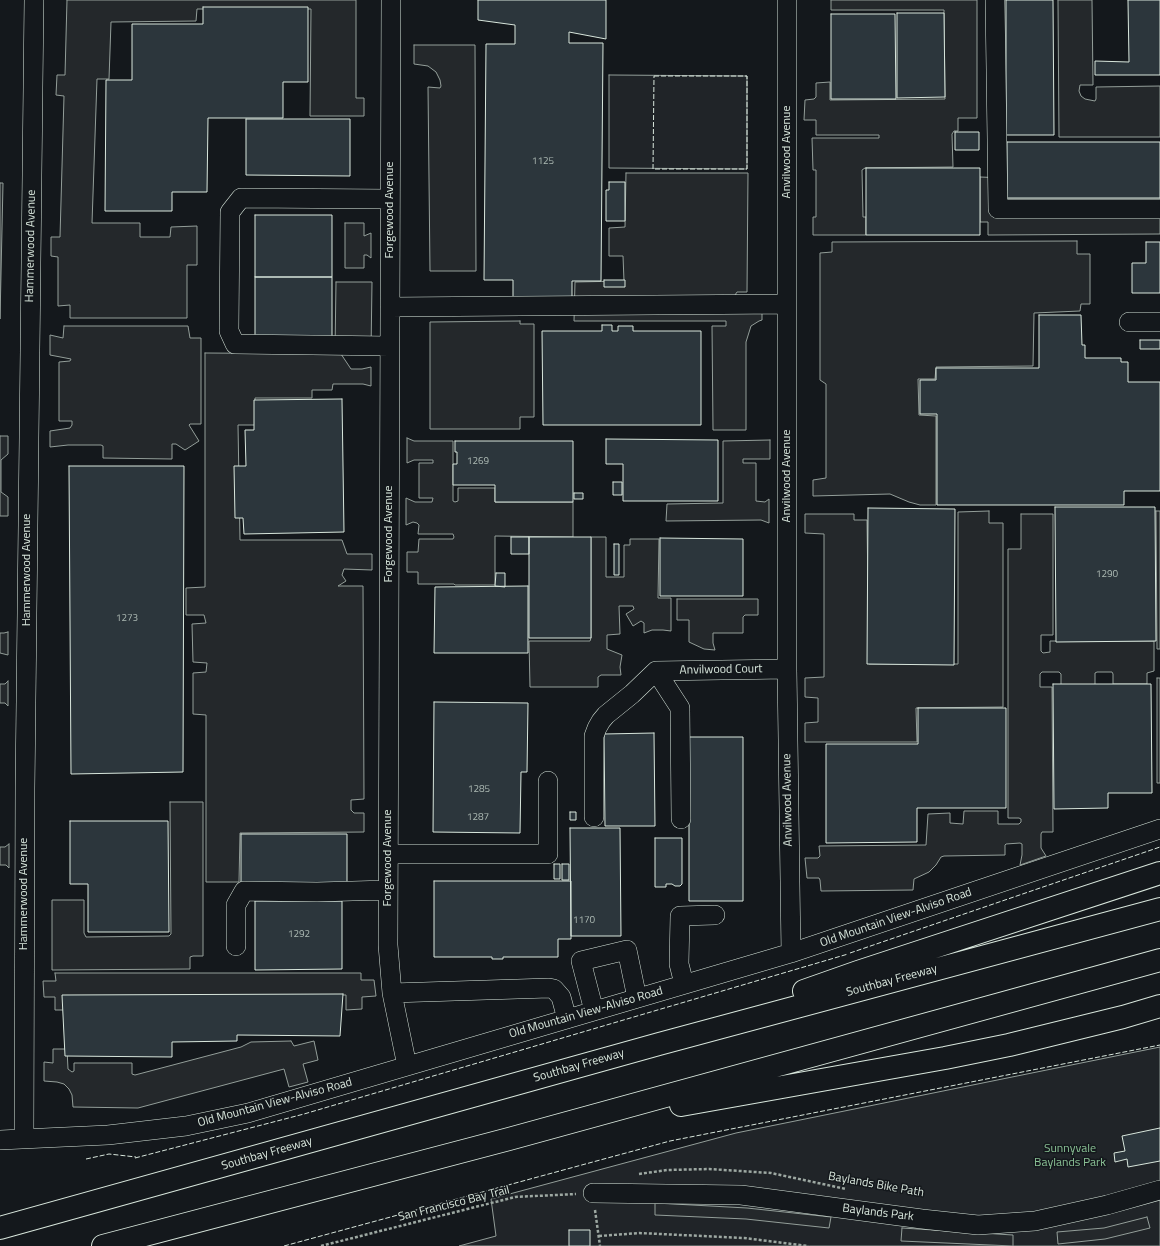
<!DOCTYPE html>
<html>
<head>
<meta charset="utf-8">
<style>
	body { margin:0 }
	canvas { display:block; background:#14181c }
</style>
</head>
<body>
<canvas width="1160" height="1246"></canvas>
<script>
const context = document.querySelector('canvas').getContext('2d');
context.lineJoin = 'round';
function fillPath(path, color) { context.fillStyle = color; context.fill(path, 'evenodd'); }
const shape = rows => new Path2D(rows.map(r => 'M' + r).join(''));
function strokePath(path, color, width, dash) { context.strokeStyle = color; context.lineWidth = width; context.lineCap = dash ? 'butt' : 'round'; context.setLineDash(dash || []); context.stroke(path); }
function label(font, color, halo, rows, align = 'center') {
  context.font = font + ' "Titillium Web",sans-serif'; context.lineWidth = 3; context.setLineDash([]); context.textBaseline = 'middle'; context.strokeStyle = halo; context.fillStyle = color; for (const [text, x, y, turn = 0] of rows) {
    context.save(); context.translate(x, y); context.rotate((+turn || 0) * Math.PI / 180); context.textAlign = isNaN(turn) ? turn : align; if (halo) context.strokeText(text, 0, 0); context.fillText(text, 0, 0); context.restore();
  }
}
const green = shape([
	[609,75,747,76,747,169,609,168,609,75],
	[1160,1047,1160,1246,459,1246,496,1236,491,1199,736,1133,1160,1047]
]);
fillPath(green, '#202428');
strokePath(green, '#939e99', 1);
const parking = shape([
	[67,0,356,0,356,98,364,98,364,116,310,116,311,9,197,9,196,21,111,22,109,79,97,79,92,223,140,223,140,237,170,237,171,227,197,226,197,265,187,265,187,318,70,318,70,305,58,306,58,257,51,256,51,237,60,237,64,96,56,95,57,75,65,75,67,0],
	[831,0,977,0,977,118,958,118,958,131,954,131,952,134,953,167,865,168,862,170,863,217,866,217,866,235,813,235,813,217,816,217,816,170,813,170,812,138,879,138,879,135,816,135,816,120,804,120,805,100,814,99,816,97,816,83,830,82,830,100,945,99,944,10,831,10,831,0],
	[1058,0,1092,0,1093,85,1080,85,1079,91,1081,96,1085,99,1095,101,1096,99,1096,87,1160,86,1160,137,1059,137,1058,0],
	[414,45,475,45,476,271,430,271,428,87,440,88,441,86,440,80,436,72,428,66,414,64,414,45],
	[626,173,748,173,747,292,737,292,735,295,762,299,762,320,759,321,751,326,746,342,746,430,713,430,712,326,726,326,726,321,574,321,575,282,624,281,623,256,609,256,609,228,625,227,626,173],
	[980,177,1006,178,1006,198,1160,198,1160,234,988,235,988,222,980,222,980,177],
	[0,183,3,183,0,319,0,183],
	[345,223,364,223,364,236,371,233,371,258,367,255,364,255,364,268,345,268,345,223],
	[1077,241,1077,254,1090,254,1090,304,1081,304,1080,311,1034,313,1033,366,936,367,935,379,918,379,919,415,936,416,936,505,920,505,909,502,890,494,813,496,813,480,826,478,826,384,820,380,820,253,832,252,832,242,1077,241],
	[336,282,372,282,371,352,335,351,336,282],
	[520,321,520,324,534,324,534,417,520,417,520,429,430,429,430,322,520,321],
	[64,326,188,326,190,338,201,338,201,424,190,424,189,425,199,441,185,450,176,444,172,444,172,459,103,458,103,446,101,445,68,445,50,447,50,431,70,428,72,425,72,421,59,421,59,362,70,361,71,359,50,355,50,335,63,338,64,326],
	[205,353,341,354,351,369,362,369,371,367,371,386,363,384,333,384,332,390,312,390,312,398,255,398,256,425,238,425,240,540,342,540,347,554,372,554,372,570,344,569,342,575,346,581,338,586,363,586,364,799,351,800,351,810,354,813,364,813,364,832,240,833,239,882,206,882,206,715,193,714,193,673,206,672,207,663,193,662,192,624,206,623,204,615,186,615,186,588,205,587,205,353],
	[0,436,8,436,8,454,1,460,1,492,8,497,8,516,0,516,0,436],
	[407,438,414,441,453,441,453,501,455,502,458,501,458,488,495,488,495,502,573,502,573,537,495,536,495,585,455,585,454,584,418,584,418,572,407,572,407,552,418,552,419,539,453,539,454,537,453,534,418,534,419,525,417,523,413,522,406,525,406,498,415,502,432,502,433,498,419,498,419,463,433,463,433,460,414,460,407,463,407,438],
	[770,440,770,459,743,459,743,463,756,463,756,501,765,502,769,499,769,523,761,520,666,521,667,504,723,503,723,441,770,440],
	[989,511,989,523,1003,523,1003,707,916,708,917,742,805,742,805,723,818,722,818,698,805,697,805,678,824,677,824,534,805,533,805,514,854,514,854,520,867,520,869,664,958,664,958,512,989,511],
	[1156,511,1160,511,1160,649,1157,649,1156,511],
	[1021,514,1053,514,1053,635,1041,635,1041,651,1043,653,1050,652,1050,641,1154,641,1154,671,1147,673,1147,684,1113,684,1113,674,1112,672,1097,672,1095,673,1095,686,1061,686,1061,674,1059,672,1042,672,1040,674,1040,687,1052,687,1053,832,1042,832,1041,834,1041,848,1046,856,1020,865,1022,855,1022,844,1020,843,1006,844,1005,845,1005,855,944,856,941,857,936,865,929,872,914,879,913,890,821,891,820,880,819,878,807,878,805,858,818,858,820,856,819,846,926,845,928,814,950,813,950,823,963,824,964,811,998,811,998,824,1019,824,1021,822,1021,819,1019,818,1008,818,1008,549,1021,549,1021,514],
	[591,537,606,537,606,577,624,577,624,545,630,545,630,539,659,539,658,598,671,598,671,631,663,630,652,630,644,633,644,623,641,621,633,626,626,614,634,609,633,606,619,606,620,634,607,635,607,649,622,655,620,667,621,675,601,675,598,677,598,687,530,687,529,641,590,641,591,638,591,537],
	[677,599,758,599,758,615,745,615,743,617,743,633,713,633,713,643,715,650,704,649,689,642,689,620,677,620,677,599],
	[8,632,8,655,0,653,0,633,4,633,8,632],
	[1157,678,1160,678,1160,783,1157,783,1157,678],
	[8,681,8,706,5,703,0,703,0,684,5,684,8,681],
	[170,802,203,802,203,956,193,956,190,957,190,969,52,970,52,900,84,900,84,933,86,937,169,936,171,934,170,802],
	[9,844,9,868,6,865,0,865,0,847,5,847,9,844],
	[55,973,361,973,361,980,374,980,376,996,362,997,362,1009,346,1010,346,995,71,996,70,1010,55,1010,55,997,44,997,43,981,56,981,55,973],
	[291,1041,294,1046,314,1041,318,1060,303,1064,308,1082,289,1087,284,1069,138,1108,73,1107,72,1095,69,1089,64,1084,57,1082,44,1081,44,1062,53,1063,53,1049,67,1049,68,1069,72,1072,74,1071,74,1063,132,1063,132,1074,135,1075,241,1047,251,1042,291,1041],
	[655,1203,747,1208,831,1217,829,1228,746,1219,655,1215,655,1203],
	[1147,1217,1150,1228,1105,1239,1058,1244,1057,1232,1104,1228,1147,1217],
	[902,1228,1013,1235,1013,1246,901,1241,902,1228]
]);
fillPath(parking, '#24282b');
strokePath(parking, '#939e99', 1);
const building = shape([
	[478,0,606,0,606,39,569,32,569,43,603,43,601,281,572,281,572,299,513,299,513,280,484,280,486,44,515,44,515,25,478,20,478,0],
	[1006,0,1053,0,1054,135,1006,135,1006,0],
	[1128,0,1160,0,1160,75,1095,75,1095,61,1129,62,1128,0],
	[203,7,308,7,308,82,283,82,283,118,208,118,207,192,172,192,172,211,105,211,106,80,132,80,132,24,203,24,203,7],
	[897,13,944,13,945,97,897,98,897,13],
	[831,14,895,14,896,99,831,99,831,14],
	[246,119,350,119,350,176,246,175,246,119],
	[955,132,979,132,979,150,955,150,955,132],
	[1007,142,1160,142,1160,198,1007,198,1007,142],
	[866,168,980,168,980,235,866,235,866,168],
	[609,182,625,182,625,221,606,221,606,190,609,190,609,182],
	[255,215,332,215,332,277,255,277,255,215],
	[1146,242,1160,242,1160,293,1132,293,1132,263,1146,263,1146,242],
	[255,277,332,277,332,339,255,338,255,277],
	[604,280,625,280,625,287,604,287,604,280],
	[1039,315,1081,315,1082,345,1085,345,1085,358,1121,358,1121,362,1128,362,1128,382,1160,382,1160,491,1124,491,1124,505,937,505,937,414,920,414,920,380,936,380,936,368,1039,368,1039,315],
	[602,325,612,325,612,331,618,331,618,326,633,326,633,331,701,331,701,425,543,425,542,331,602,331,602,325],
	[1140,340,1160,340,1160,349,1140,349,1140,340],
	[342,399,344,532,244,534,243,518,235,518,234,466,246,466,245,430,254,430,254,400,342,399],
	[606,439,718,440,718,501,623,501,623,464,606,464,606,439],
	[455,441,573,441,573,502,495,502,495,485,453,485,453,464,457,464,457,452,455,452,455,441],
	[69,466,184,466,183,772,71,774,69,466],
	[613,482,622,482,622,495,613,495,613,482],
	[574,493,583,493,583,499,574,499,574,493],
	[1055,507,1155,507,1156,641,1056,642,1055,507],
	[868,508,955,509,954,665,867,664,868,508],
	[511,537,529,537,529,554,511,554,511,537],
	[529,537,591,537,591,638,529,638,529,537],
	[660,538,743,539,743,596,660,596,660,538],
	[614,544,619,544,619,575,614,575,614,544],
	[496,573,505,573,505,587,495,586,496,573],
	[528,586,528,653,434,653,435,587,528,586],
	[1053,684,1151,684,1152,793,1108,793,1108,808,1054,809,1053,684],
	[434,702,528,703,527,772,521,772,520,833,433,832,434,702],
	[918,708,1006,708,1006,808,917,808,917,842,826,843,826,744,918,744,918,708],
	[654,733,655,826,605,826,604,734,654,733],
	[689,737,743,737,743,901,689,901,689,737],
	[570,812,576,812,576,820,570,820,570,812],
	[70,821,168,821,169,932,88,932,88,884,70,884,70,821],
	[570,828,620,828,621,936,571,936,570,828],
	[241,834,347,834,347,884,241,885,241,834],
	[655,838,682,838,682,884,680,886,675,886,672,884,666,884,666,887,655,887,655,838],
	[554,864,560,864,560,879,554,879,554,864],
	[562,864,569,864,569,880,562,880,562,864],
	[434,881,571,881,571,939,558,939,558,957,503,957,503,959,492,959,492,957,434,957,434,881],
	[255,901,342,901,342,969,255,970,255,901],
	[343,994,340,1036,237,1035,237,1041,172,1042,172,1057,65,1056,62,995,343,994],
	[1160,1128,1160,1161,1128,1167,1127,1159,1115,1162,1114,1153,1125,1151,1122,1136,1160,1128],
	[569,1230,590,1230,590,1246,569,1246,569,1230]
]);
fillPath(building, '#2c363c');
strokePath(building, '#d8e6dc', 1);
const minor = shape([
	[391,0,388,945,392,993,407,1066],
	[787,0,787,669,791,953],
	[995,0,998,209,1160,209],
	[390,307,786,304],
	[1129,322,1160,322],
	[389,346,235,344,229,331,230,212,241,198,390,199],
	[656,671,680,708,681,819],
	[656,671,787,669],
	[594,817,594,736,597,728,601,721,606,715,632,694,656,671],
	[388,854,548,854,548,781],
	[236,946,236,905,244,891,317,892,388,890],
	[684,984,679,964,680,916,715,915],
	[392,993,549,988,554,989,561,997,567,1019],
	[594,1011,581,961,627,950,637,998],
	[24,1139,25,788,34,0],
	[0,1140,108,1135,186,1126,248,1113,791,953,1160,829],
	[593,1193,741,1195,922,1219,978,1225,1035,1221,1107,1205,1160,1190]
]);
const highway = shape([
	[804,991,858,972,1160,873],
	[681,1105,945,1058,1009,1045,1123,1017,1160,1006],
	[0,1228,659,1044,1160,909],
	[103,1246,509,1139,1160,960]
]);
strokePath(minor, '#d8e6dc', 20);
strokePath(highway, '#d8e6dc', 24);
strokePath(shape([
	[639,1174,667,1170,709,1169,771,1173,846,1189],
	[595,1210,600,1246],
	[599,1236,639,1233,744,1238,808,1246],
	[321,1246,515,1197,576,1194]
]), '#9da8a2', 2.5, [3, 2]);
strokePath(minor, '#14181c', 19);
strokePath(highway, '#14181c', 22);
strokePath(shape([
	[654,76,747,76,747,169,653,169,654,76],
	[850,953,1160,847],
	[135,1158,304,1114,848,954],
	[86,1159,109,1154,136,1157],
	[284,1246,670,1141,1160,1045]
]), '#d8e6dc', 1, [5, 2]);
label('10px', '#adbab4', null, [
	["1125",543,162],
	["1269",478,462],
	["1290",1107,575],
	["1273",127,619],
	["1285",479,790],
	["1287",478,818],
	["1170",584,921],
	["1292",299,935]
]);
label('12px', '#d8e6dc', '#14181c', [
	["Anvilwood Avenue",787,152,-90],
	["Forgewood Avenue",390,210,-90],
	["Hammerwood Avenue",31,246,-89],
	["Anvilwood Avenue",787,476,-90],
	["Forgewood Avenue",389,534,-90],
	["Hammerwood Avenue",27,570,-90],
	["Anvilwood Court",721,670,-1],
	["Anvilwood Avenue",788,800,-91],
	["Forgewood Avenue",388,858,-90],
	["Hammerwood Avenue",24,894,-90],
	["Old Mountain View-Alviso Road",896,918,-19],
	["Southbay Freeway",892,981,-15],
	["Old Mountain View-Alviso Road",586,1013,-16],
	["Southbay Freeway",579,1066,-16],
	["Old Mountain View-Alviso Road",275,1103,-15],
	["Southbay Freeway",267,1154,-16],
	["Baylands Bike Path",876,1185,10],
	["San Francisco Bay Trail",454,1204,-14],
	["Baylands Park",878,1213,7]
]);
label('12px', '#8ac095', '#14181c', [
	["Sunnyvale",1070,1149],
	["Baylands Park",1070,1163]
]);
</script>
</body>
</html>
